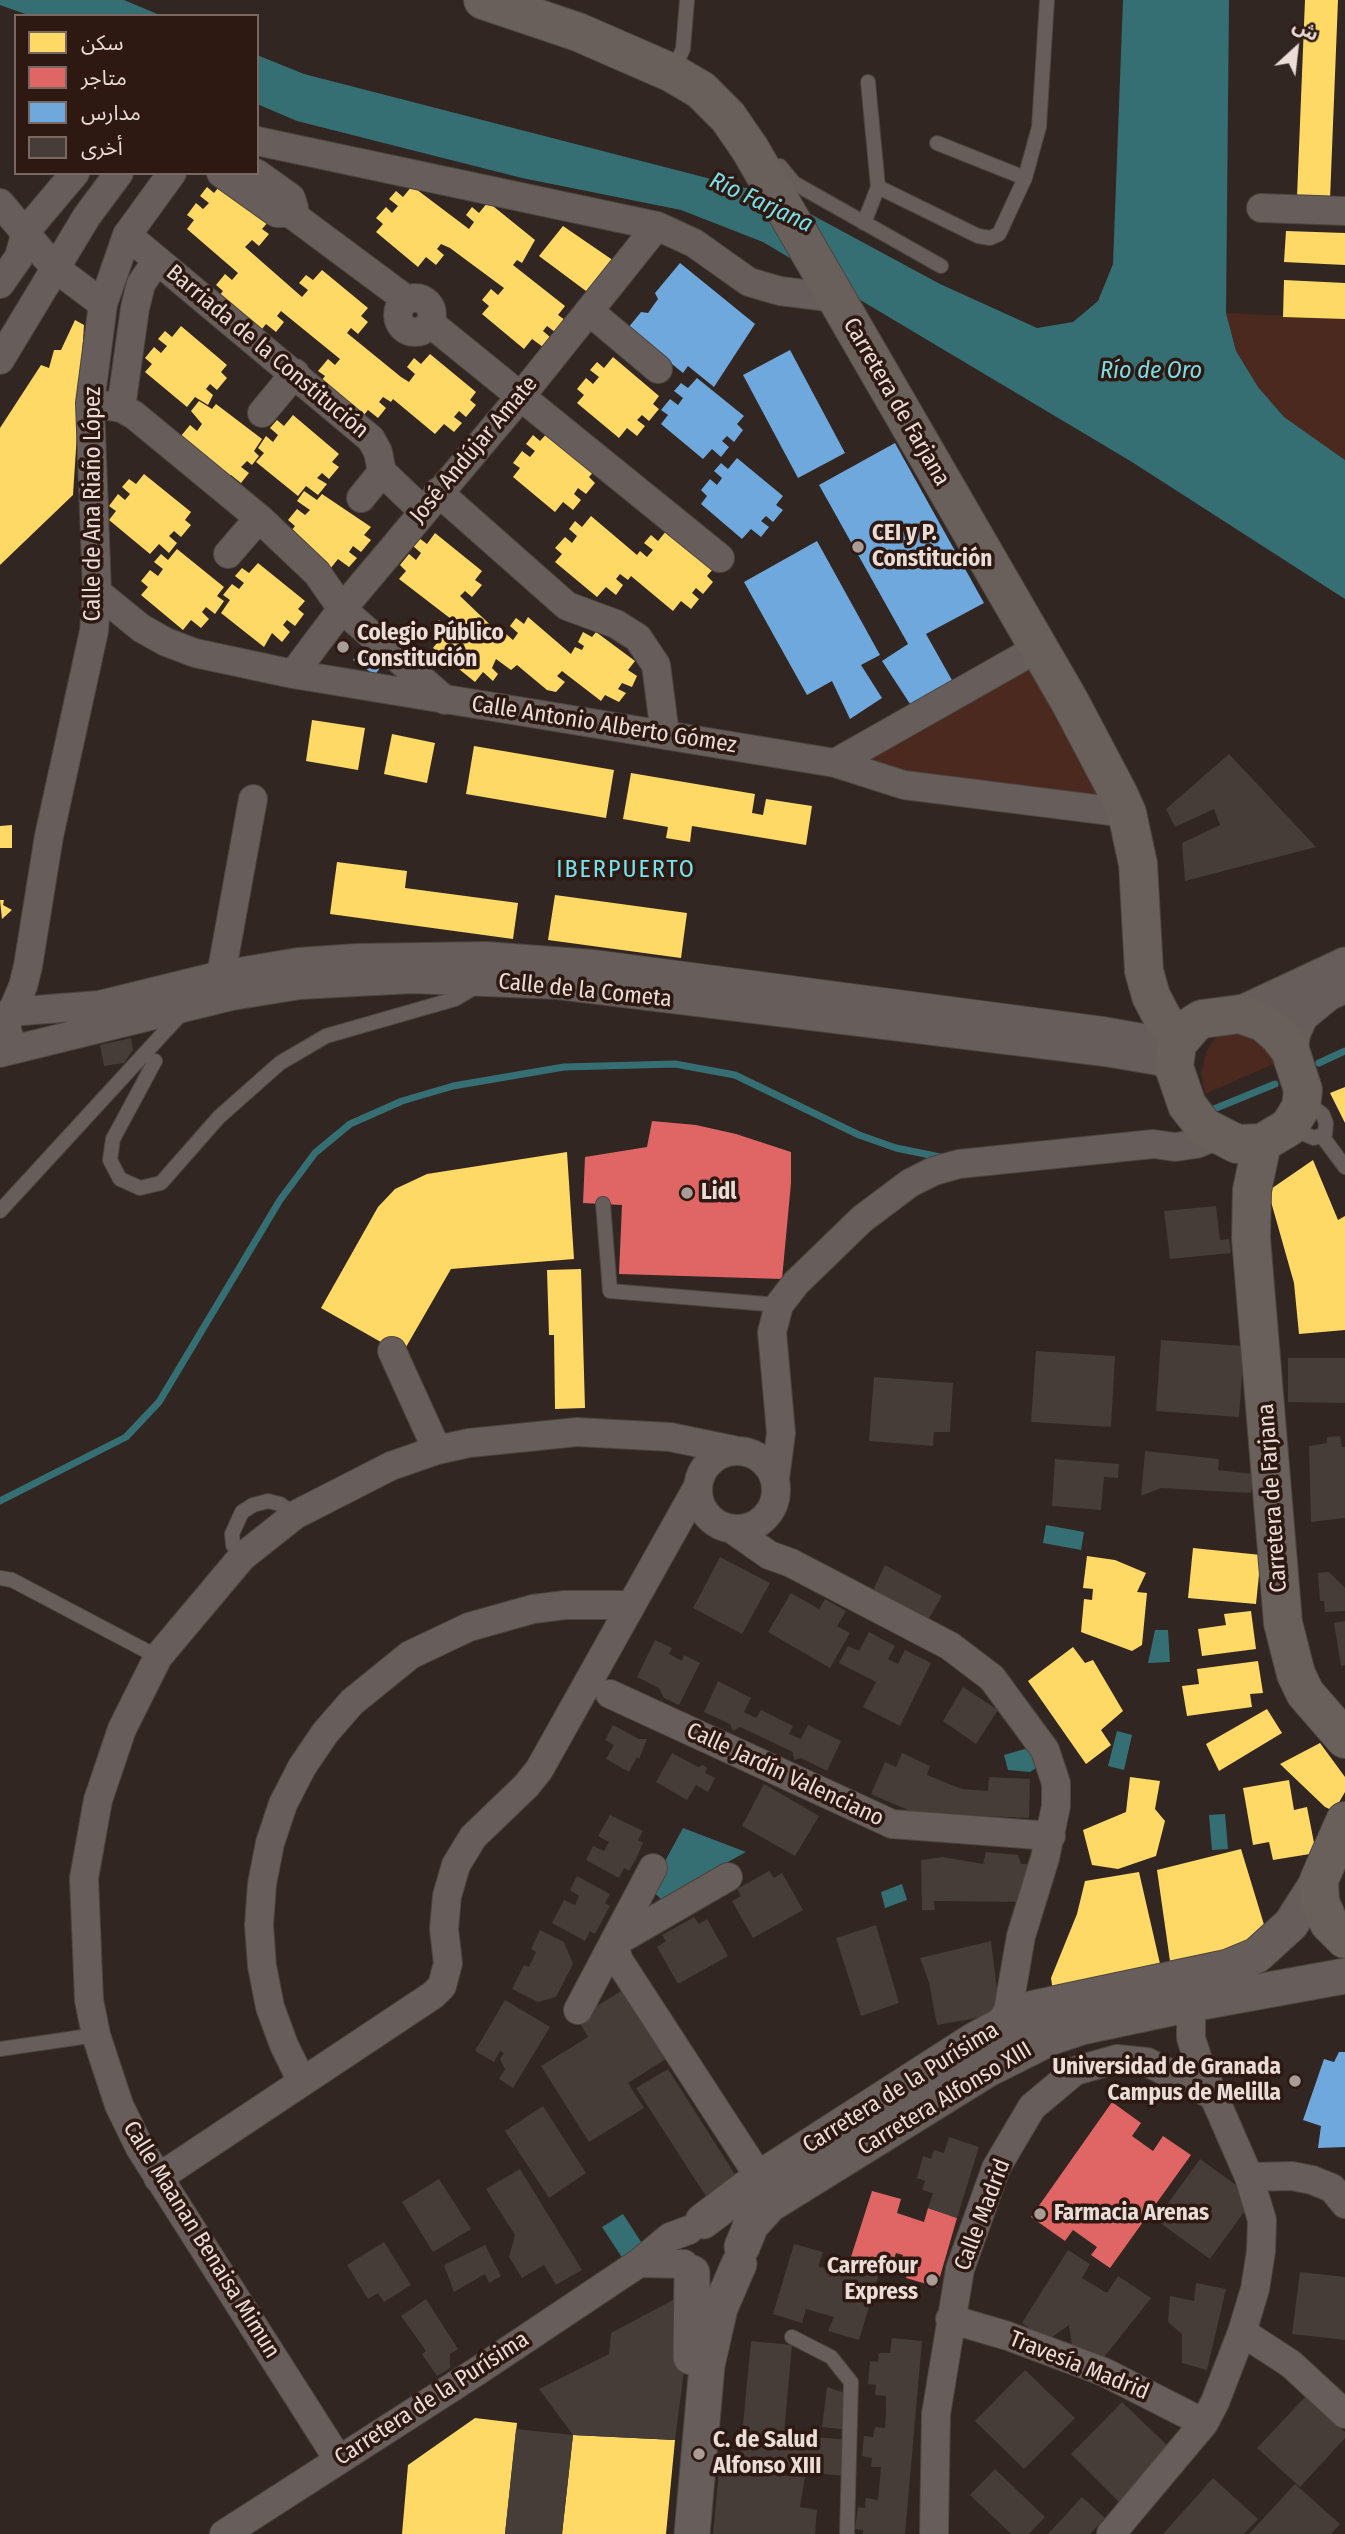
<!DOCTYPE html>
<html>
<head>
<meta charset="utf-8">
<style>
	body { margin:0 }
	#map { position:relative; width:1345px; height:2534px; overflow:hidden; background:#312621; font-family:"Fira Sans Condensed","Noto Sans Arabic",sans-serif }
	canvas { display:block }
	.legend { position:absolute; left:14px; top:14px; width:245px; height:161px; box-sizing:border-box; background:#2d1912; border:2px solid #796761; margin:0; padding:9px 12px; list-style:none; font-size:21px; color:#eadcd7 }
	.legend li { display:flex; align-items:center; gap:14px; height:35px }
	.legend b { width:35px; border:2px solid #796761 }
	.north { position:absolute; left:1261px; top:14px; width:70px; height:70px; -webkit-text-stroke:5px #2d1912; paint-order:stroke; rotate:27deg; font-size:19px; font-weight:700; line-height:28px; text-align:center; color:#eadcd7 }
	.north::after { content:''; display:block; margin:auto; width:24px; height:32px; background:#eadcd7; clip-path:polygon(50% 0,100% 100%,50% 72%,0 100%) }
</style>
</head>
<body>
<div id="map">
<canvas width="1345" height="2534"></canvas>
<ul class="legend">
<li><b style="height:19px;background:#ffd966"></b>سكن</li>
<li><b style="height:19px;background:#e06666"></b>متاجر</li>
<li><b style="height:19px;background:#6fa8dc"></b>مدارس</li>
<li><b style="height:19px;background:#463d39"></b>أخرى</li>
</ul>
<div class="north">ش</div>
</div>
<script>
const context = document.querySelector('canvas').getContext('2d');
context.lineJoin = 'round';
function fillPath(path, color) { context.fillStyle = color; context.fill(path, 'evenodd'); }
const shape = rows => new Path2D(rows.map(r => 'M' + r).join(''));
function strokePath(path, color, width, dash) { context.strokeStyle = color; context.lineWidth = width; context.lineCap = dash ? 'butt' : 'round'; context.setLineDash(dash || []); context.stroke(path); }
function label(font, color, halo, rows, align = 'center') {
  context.font = font + ' "Fira Sans Condensed",sans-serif'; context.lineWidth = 7; context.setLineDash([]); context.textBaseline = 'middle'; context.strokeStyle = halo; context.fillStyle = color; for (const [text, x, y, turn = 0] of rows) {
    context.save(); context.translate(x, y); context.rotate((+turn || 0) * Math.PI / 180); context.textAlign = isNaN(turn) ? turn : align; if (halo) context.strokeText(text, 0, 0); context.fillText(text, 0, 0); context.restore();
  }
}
fillPath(shape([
	[1226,313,1345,319,1345,460,1284,417,1258,387,1236,351],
	[1035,663,1121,814,858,762],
	[1243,1031,1285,1059,1205,1094,1201,1073,1207,1050,1218,1035]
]), '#4b291e');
fillPath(shape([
	[0,0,124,0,162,16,31,16,0,5],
	[1123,0,1229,0,1226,313,1236,351,1258,387,1284,417,1345,460,1345,599,1132,462,763,242,681,210,522,178,297,121,257,104,257,55,304,74,777,196,940,284,1037,328,1073,322,1098,301,1113,264],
	[1046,1525,1084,1532,1081,1550,1043,1543],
	[1155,1630,1168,1630,1170,1662,1148,1663],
	[1117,1731,1132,1735,1124,1770,1108,1766],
	[1028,1748,1038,1761,1036,1768,1030,1772,1008,1770,1004,1755],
	[1225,1814,1228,1849,1212,1850,1209,1815],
	[683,1828,746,1852,661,1899,650,1889],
	[902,1884,907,1900,885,1908,881,1892],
	[623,2214,645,2248,625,2262,602,2227]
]), '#356f74');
fillPath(shape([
	[1305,0,1338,0,1330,199,1297,197],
	[223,182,269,221,262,229,269,234,259,246,252,240,245,247,302,297,308,290,299,283,306,275,313,280,322,270,368,308,361,316,368,322,358,334,351,328,347,333,401,377,409,382,415,374,407,367,414,358,421,364,430,354,476,392,470,400,476,405,466,417,459,411,454,417,462,423,454,432,444,424,435,434,393,399,391,402,383,397,379,402,386,408,378,418,368,410,360,420,318,385,325,376,318,371,328,359,335,365,340,359,281,311,277,316,284,322,276,332,266,324,258,334,216,300,223,291,216,285,225,274,232,280,238,273,187,229,194,220,187,215,196,203,203,209,209,203,200,196,207,187,214,193],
	[412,186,469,229,474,222,466,215,472,207,479,213,488,202,535,240,522,263,517,260,513,265,565,306,558,315,565,320,555,332,547,326,543,331,550,337,543,347,532,339,524,349,482,314,489,306,482,300,491,289,498,295,504,288,450,248,441,244,437,249,444,255,436,265,426,257,418,267,376,232,383,224,376,218,386,207,392,213,398,206,389,199,396,191,403,197],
	[563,226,617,263,590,294,539,256],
	[1286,231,1345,233,1345,265,1284,262],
	[1284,280,1345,283,1345,319,1283,317],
	[75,320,84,325,73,495,0,565,0,428,41,365,49,368,54,350,61,350],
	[181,326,227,365,221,372,227,378,217,390,210,384,206,389,213,395,208,405,195,397,187,407,145,372,152,364,145,358,154,347,161,353,167,346,158,339,165,331,172,337],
	[613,357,659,396,653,404,659,409,649,421,642,415,637,420,645,426,637,436,627,428,619,438,577,403,584,395,577,389,586,378,593,384,599,377,590,370,597,362,604,368],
	[199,401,212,409,216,404,262,439,254,451,259,456,252,465,247,461,241,467,249,473,241,483,231,475,222,485,181,436,190,425,197,431,202,424,191,411],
	[293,415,339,454,332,462,339,467,329,479,322,473,317,478,327,484,318,495,306,486,298,496,256,462,264,453,258,448,266,436,273,442,278,435,270,428,277,420,284,426],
	[549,431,596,469,589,477,595,483,586,494,578,488,574,494,581,500,573,510,563,502,555,512,513,477,520,468,513,463,522,451,530,457,535,451,526,444,533,435,540,441],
	[144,474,191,512,185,520,191,525,181,537,174,531,169,536,177,543,169,553,159,544,150,554,109,520,116,511,109,506,118,494,125,500,130,494,122,487,129,479,136,484],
	[304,491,317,500,322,494,371,527,364,535,371,540,361,552,353,546,349,552,357,558,349,567,338,559,330,569,288,535,295,526,288,520,297,509,305,515,310,510,297,501],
	[591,516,637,555,640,551,647,557,653,550,644,543,651,535,658,541,667,530,713,569,707,576,713,582,703,594,696,588,692,593,699,599,691,609,681,601,673,611,631,576,628,580,620,574,616,579,623,585,616,595,606,587,597,597,555,562,562,554,555,548,565,537,572,543,577,536,569,529,575,521,582,527],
	[435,533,482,571,475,580,482,585,472,597,465,591,460,596,503,637,506,634,513,640,518,633,510,626,516,618,524,624,528,617,571,654,575,647,582,650,584,646,578,642,583,632,592,637,596,632,635,661,628,670,637,676,632,687,622,683,618,689,626,693,619,702,605,695,601,701,562,671,557,676,565,682,556,692,547,690,517,665,511,670,496,659,492,668,498,674,493,681,483,672,475,682,433,648,440,639,430,631,439,620,449,628,455,622,399,579,406,571,400,565,409,554,416,560,421,553,413,546,419,538,427,544],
	[177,549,224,587,217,596,224,601,215,614,206,607,202,612,209,619,201,628,191,620,183,630,141,595,148,587,141,581,150,570,158,576,163,569,154,562,161,554,168,560],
	[258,563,305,601,298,609,304,614,295,626,287,620,283,625,290,632,282,642,272,633,264,647,221,613,230,600,223,595,232,584,239,589,244,583,235,576,242,568,249,573],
	[312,720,365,728,358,770,306,761],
	[392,734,435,743,427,783,384,774],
	[474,746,614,770,606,818,466,794],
	[631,773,755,794,752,813,763,815,766,799,812,806,806,845,692,826,690,842,666,838,668,827,623,819],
	[12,825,12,848,0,848,0,826],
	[337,862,407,871,405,888,518,903,513,939,330,914],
	[555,895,687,913,681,958,548,940],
	[0,900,4,900,3,905,12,910,2,919],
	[1345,1087,1345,1123,1330,1093],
	[567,1152,574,1259,451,1269,402,1354,321,1308,378,1207,395,1189,427,1174],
	[1313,1160,1338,1220,1345,1216,1345,1330,1299,1334,1294,1283,1268,1191],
	[581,1269,585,1408,555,1409,554,1335,549,1335,547,1270],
	[1193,1548,1261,1555,1256,1604,1188,1598],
	[1087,1556,1115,1560,1146,1573,1137,1592,1147,1593,1142,1645,1132,1651,1081,1632,1084,1599,1092,1600,1093,1589,1083,1588],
	[1251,1611,1256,1649,1202,1656,1198,1629,1226,1625,1224,1614],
	[1073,1647,1085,1663,1093,1660,1123,1711,1101,1730,1111,1745,1086,1764,1028,1681],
	[1258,1661,1263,1693,1250,1694,1252,1707,1187,1716,1182,1686,1199,1684,1197,1669],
	[1267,1709,1282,1733,1219,1771,1206,1744],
	[1320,1743,1345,1777,1345,1792,1334,1811,1325,1807,1280,1764],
	[1130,1777,1160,1781,1155,1809,1165,1821,1156,1856,1118,1869,1092,1865,1083,1830,1126,1812],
	[1289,1780,1294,1810,1307,1807,1316,1853,1273,1860,1269,1842,1253,1845,1243,1788],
	[1241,1849,1269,1941,1170,1961,1157,1870],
	[1139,1872,1161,1968,1054,1999,1051,1978,1077,1914,1085,1881],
	[475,2418,517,2423,505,2534,402,2534,408,2465],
	[573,2435,675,2440,666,2534,562,2534]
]), '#ffd966');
fillPath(shape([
	[652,1121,696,1125,736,1134,791,1152,791,1183,782,1279,619,1274,622,1205,583,1203,585,1157,647,1147],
	[1112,2102,1141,2123,1132,2136,1153,2151,1163,2136,1191,2155,1110,2268,1091,2255,1097,2247,1073,2230,1065,2241,1031,2217],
	[872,2191,901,2199,897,2213,924,2222,928,2208,957,2218,937,2287,906,2278,911,2263,901,2261,903,2255,896,2253,894,2259,885,2256,880,2270,850,2260]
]), '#e06666');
fillPath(shape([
	[680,263,755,324,714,387,688,366,683,373,628,328,641,312,648,313,658,299,655,293],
	[790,350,845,453,798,478,743,375],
	[697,378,744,416,737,424,743,430,734,442,727,436,722,441,729,447,721,457,712,449,703,459,661,424,668,415,661,410,670,399,678,405,683,398,674,391,681,383,688,388],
	[895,443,984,603,926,634,953,682,912,707,882,661,908,644,819,485],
	[737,458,783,496,776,505,783,510,773,522,766,516,761,521,769,527,761,537,751,529,742,539,701,504,707,496,701,490,710,479,717,485,722,478,714,471,721,463,728,469],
	[817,541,880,655,861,665,882,698,850,719,832,681,807,695,744,582],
	[362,647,384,662,375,675,353,660],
	[1339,2052,1345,2052,1345,2147,1318,2148,1321,2126,1303,2120,1324,2059,1334,2062]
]), '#6fa8dc');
strokePath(shape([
	[1319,1063,1345,1051],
	[1209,1111,1275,1084],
	[0,1501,126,1437,159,1402,280,1200,315,1153,350,1124,402,1101,453,1086,564,1067,675,1064,735,1075,859,1135,896,1148,945,1158]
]), '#356f74', 7);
fillPath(shape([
	[1229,754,1316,847,1185,881,1182,843,1220,825,1214,809,1175,827,1166,809],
	[131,1038,133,1050,124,1063,104,1066,100,1045],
	[1216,1206,1220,1240,1229,1239,1231,1253,1170,1259,1164,1211],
	[1161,1340,1244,1346,1239,1417,1156,1411],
	[1036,1351,1115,1356,1111,1427,1031,1422],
	[1288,1358,1345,1358,1345,1403,1288,1402],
	[874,1377,953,1383,950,1432,934,1432,933,1446,869,1441],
	[1340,1436,1342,1447,1345,1447,1345,1518,1311,1522,1309,1446,1327,1443,1327,1437],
	[1145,1451,1219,1459,1218,1470,1253,1474,1251,1493,1161,1488,1141,1496],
	[1055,1459,1119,1464,1118,1478,1104,1477,1101,1510,1052,1506],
	[720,1557,770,1583,742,1634,693,1608],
	[885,1565,942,1596,927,1622,873,1590],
	[1329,1572,1345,1588,1345,1611,1325,1612,1324,1601,1320,1601,1318,1573],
	[791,1593,819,1609,825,1599,846,1611,837,1626,850,1633,830,1668,768,1632],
	[1345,1621,1345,1665,1341,1666,1334,1623],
	[869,1632,895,1646,888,1659,898,1664,905,1650,931,1663,900,1726,863,1707,876,1682,839,1663,848,1646,859,1651],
	[655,1640,672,1648,669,1654,682,1661,684,1655,700,1663,679,1705,664,1698,659,1688,637,1677],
	[718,1681,751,1698,744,1712,756,1718,761,1710,793,1726,789,1734,801,1739,808,1725,841,1741,827,1771,801,1758,794,1760,793,1752,740,1727,733,1731,730,1724,704,1712],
	[963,1687,998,1710,976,1744,943,1721],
	[613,1725,639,1739,647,1739,639,1759,637,1757,629,1772,606,1759,614,1745,605,1740],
	[672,1753,698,1767,703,1765,707,1768,705,1773,715,1778,708,1792,696,1785,687,1800,656,1782],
	[902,1753,930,1766,927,1775,962,1789,988,1791,989,1777,1030,1779,1029,1818,915,1813,871,1794,885,1762,896,1767],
	[764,1784,819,1816,795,1856,742,1826],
	[610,1815,643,1831,638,1840,643,1843,637,1857,629,1871,624,1868,619,1878,586,1860,593,1846,604,1851,609,1842,598,1836],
	[986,1852,1018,1855,1021,1864,1037,1864,1025,1902,934,1901,935,1910,922,1910,921,1860,943,1857,983,1864],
	[769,1871,774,1878,782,1873,803,1910,753,1938,732,1901,741,1896,737,1889],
	[577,1876,610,1894,605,1903,610,1906,595,1934,590,1931,585,1941,552,1923,564,1900,575,1905,579,1896,570,1890],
	[694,1917,699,1924,707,1919,728,1956,678,1984,657,1947,666,1941,662,1935],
	[876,1925,899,2003,861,2016,836,1938],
	[540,1930,564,1942,573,1964,556,1997,538,2002,512,1989,524,1965,529,1967,536,1952,531,1949],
	[991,1941,1000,2014,937,2025,929,1982,920,1958],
	[623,1990,666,2059,628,2083,644,2108,589,2142,541,2066,588,2037,577,2018],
	[505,2000,550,2027,513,2088,499,2079,505,2069,500,2059,504,2053,500,2051,494,2062,475,2051],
	[668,2069,741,2184,711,2204,636,2088],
	[543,2106,586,2173,549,2198,505,2131],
	[949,2137,979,2147,957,2218,928,2208,933,2193,922,2190,925,2181,917,2178,923,2156,931,2159,934,2150,944,2153],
	[1200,2159,1254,2198,1210,2259,1156,2220],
	[520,2169,582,2270,556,2285,544,2265,522,2278,509,2257,515,2235,486,2189],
	[439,2179,471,2229,433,2252,402,2202],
	[384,2242,411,2285,384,2302,378,2293,368,2299,347,2265],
	[794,2244,823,2252,818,2267,839,2268,837,2273,846,2275,850,2260,880,2270,859,2340,828,2331,834,2317,806,2309,802,2323,773,2314],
	[485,2245,501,2276,489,2283,485,2274,454,2292,444,2265],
	[1068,2250,1090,2264,1082,2278,1107,2293,1118,2276,1151,2298,1098,2365,1073,2352,1069,2325,1048,2340,1022,2323],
	[1300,2272,1345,2277,1345,2340,1292,2334],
	[1196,2283,1226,2289,1207,2370,1182,2363,1182,2334,1168,2322,1170,2296,1194,2301],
	[426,2299,458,2349,450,2354,450,2368,437,2376,422,2354,426,2351,401,2316],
	[675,2299,693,2302,675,2440,573,2435,562,2534,505,2534,516,2429,573,2435,539,2389,609,2354,611,2333],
	[892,2338,922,2341,905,2534,863,2534,863,2530,855,2529,858,2507,865,2508,866,2498,878,2500,881,2467,871,2467,872,2458,862,2456,864,2436,873,2437,875,2427,885,2428,886,2411,886,2396,875,2395,876,2385,868,2384,870,2361,878,2362,879,2353,890,2353],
	[751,2341,792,2345,784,2434,848,2440,845,2476,739,2466],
	[1025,2370,1075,2418,1024,2469,975,2421],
	[827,2387,851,2395,849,2430,822,2427],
	[1306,2396,1345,2432,1345,2438,1300,2487,1257,2448],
	[1122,2402,1172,2450,1120,2503,1071,2454],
	[995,2469,1045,2517,1029,2534,1011,2534,970,2495],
	[719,2471,805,2477,800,2507,817,2510,815,2534,713,2534],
	[1213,2478,1258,2519,1244,2534,1163,2534],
	[1295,2484,1340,2524,1331,2534,1249,2534],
	[1082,2497,1105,2518,1090,2534,1048,2534]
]), '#463d39');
const service = shape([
	[672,73,683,49,687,0],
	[937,143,1025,178],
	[780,166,794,183,941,266],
	[878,187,978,236,990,238,999,234,1025,178,1039,127,1047,0],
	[864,223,878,187,868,82],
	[155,1061,113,1139,110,1160,120,1179,140,1188,161,1183,219,1117,280,1063,326,1036,455,999,477,986],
	[1290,1128,1314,1138,1325,1134,1326,1123,1323,1115,1317,1110,1302,1107],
	[1322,1136,1345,1167],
	[603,1204,610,1291,779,1305],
	[0,1211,181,1014],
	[242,1557,233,1545,232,1534,242,1512,253,1505,268,1501,280,1504,295,1515],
	[0,1578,12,1580,158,1657],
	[0,2049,96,2035],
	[792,2337,831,2357,851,2382,847,2534]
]);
const minor = shape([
	[257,141,657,226,694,243,749,282,780,291,836,298],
	[221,173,277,213,290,213,294,208,291,198,256,173],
	[0,203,55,268,103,304],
	[1261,208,1345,211],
	[290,213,407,300],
	[127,235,371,439,378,452,382,472,423,511],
	[0,284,19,257,26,231,75,173],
	'398 315a17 17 0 1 1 34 0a17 17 0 1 1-34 0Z',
	[589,311,658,369],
	[430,323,720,558],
	[0,360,87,216,119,173],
	[90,403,121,408,134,415,259,518,317,573,342,609,445,700],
	[121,408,135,308,141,284,157,260],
	[262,413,295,373],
	[438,492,567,606,616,624,638,638,656,665,665,734],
	[361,498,382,472],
	[228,554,259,518],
	[97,592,141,628,166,642,195,653,293,674,835,763,904,785,1127,813],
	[293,674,342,609,521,396,657,226],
	[835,763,1038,648],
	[221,975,253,799],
	[10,1012,99,1005,221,975,298,962,357,958,486,956,593,964,1103,1031,1177,1044],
	[20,1048,10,1040,6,1026,23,986,28,966,49,836,94,631,97,592,90,403,103,304,127,235,172,173],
	[0,1053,232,996,300,985,413,979,558,985,1105,1052,1158,1061,1174,1067],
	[392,1351,437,1450],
	'698 1490a39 39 0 1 1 78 0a39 39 0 1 1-78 0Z',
	[775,1479,781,1433,772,1332,779,1305,796,1283,862,1219,910,1183,934,1171,959,1164,1153,1144,1175,1147,1196,1144,1216,1136],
	[732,1529,769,1555,791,1563,950,1646,992,1678,1045,1750,1056,1783,1056,1806,1045,1858,1021,1936,1008,2011,998,2026],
	[610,1694,892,1824,1051,1836],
	[728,1877,614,1943,615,1949,619,1961,760,2178],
	[578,2010,653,1868],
	[302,2082,284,2045,270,2007,262,1966,259,1925,262,1884,270,1843,283,1804,302,1767,325,1733,352,1702,410,1655,469,1627,533,1609,565,1605,630,1605],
	[1249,2177,1292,2176,1312,2180,1332,2188,1345,2204],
	[158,2178,433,1995,442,1986,448,1963,444,1929,447,1896,456,1865,473,1837,526,1786,539,1770,697,1488],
	[639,2263,684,2264],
	[950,2319,1008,2336,1104,2372,1204,2423],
	[1242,2332,1291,2364,1345,2414],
	[338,2459,140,2148,119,2105,96,2035,89,2000,84,1878,98,1800,122,1729,158,1657,242,1557,295,1515,391,1466,437,1450,469,1443,577,1432,670,1437,733,1450],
	[224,2534,476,2372,639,2263,670,2237,689,2230],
	[934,2534,936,2414,960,2269,996,2168,1032,2107,1075,2071,1117,2059,1147,2062,1216,2097],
	[1111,2534,1204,2423,1215,2402,1242,2332,1255,2289,1261,2251,1262,2220,1249,2177,1198,2060,1191,2038,1191,2004]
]);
const tertiary = shape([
	[1240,1014,1345,965],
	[1290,1050,1293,1032,1301,1015,1328,993,1345,985],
	[703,2221,760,2178,973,2041,1034,2008,1228,1967,1257,1955,1291,1924,1319,1880],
	[742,2247,751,2225,769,2205,988,2069,1052,2037,1082,2027,1191,2004,1345,1976],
	[691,2357,692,2273],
	[692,2534,707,2365,720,2308,739,2264]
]);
const secondary = shape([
	[483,0,578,32,672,73,701,90,728,117,750,149,1070,702,1118,793,1127,813,1138,864,1144,971,1151,996,1163,1019,1180,1039],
	[1240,1014,1263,1022,1278,1035,1290,1050,1303,1090,1301,1107,1289,1127,1262,1143,1237,1144,1204,1127,1187,1105,1174,1067,1177,1044,1194,1024,1202,1019,1240,1014],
	[1262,1143,1252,1190,1251,1238,1283,1623,1296,1674,1305,1693,1345,1739],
	[1345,1821,1319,1880,1320,1902,1329,1923,1345,1939]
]);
strokePath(service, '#4d4440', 16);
strokePath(minor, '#4d4440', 30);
strokePath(tertiary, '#4d4440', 37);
strokePath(secondary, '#4d4440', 40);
strokePath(service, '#675d5a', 14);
strokePath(minor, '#675d5a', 28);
strokePath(tertiary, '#675d5a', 35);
strokePath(secondary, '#69605c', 38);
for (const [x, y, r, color] of [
	[858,547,7,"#a99c97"],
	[343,647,7,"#a99c97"],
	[687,1193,7,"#a99c97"],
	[1295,2081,7,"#a99c97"],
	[1040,2214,7,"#a99c97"],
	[932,2280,7,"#a99c97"],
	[699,2454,7,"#a99c97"]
]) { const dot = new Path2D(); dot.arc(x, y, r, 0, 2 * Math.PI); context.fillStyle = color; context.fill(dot); strokePath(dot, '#2d1912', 2.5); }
label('23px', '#eadcd7', '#2d1912', [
	["Barriada de la Constitución",267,352,40],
	["Carretera de Farjana",896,402,60],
	["José Andújar Amate",474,450,-50],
	["Calle de Ana Riaño López",94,504,-90],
	["Calle Antonio Alberto Gómez",604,725,9],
	["Calle de la Cometa",585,991,6],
	["Carretera de Farjana",1273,1498,-94],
	["Calle Jardín Valenciano",785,1775,25],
	["Carretera de la Purísima",901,2088,-32],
	["Carretera Alfonso XIII",945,2099,-31],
	["Calle Madrid",983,2215,-69],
	["Calle Maanan Benaisa Mimun",201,2240,58],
	["Travesía Madrid",1079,2366,22],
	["Carretera de la Purísima",432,2399,-33]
]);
label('bold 23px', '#eadcd7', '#2d1912', [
	["CEI y P.",872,534],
	["Constitución",872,560],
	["Colegio Público",357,634],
	["Constitución",357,660],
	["Lidl",701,1193],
	["Universidad de Granada",1281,2068,"right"],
	["Campus de Melilla",1281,2094,"right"],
	["Farmacia Arenas",1054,2214],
	["Carrefour",918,2267,"right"],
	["Express",918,2293,"right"],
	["C. de Salud",713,2441],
	["Alfonso XIII",713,2467]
], 'left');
label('italic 24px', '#79dfe9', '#2d1912', [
	["Río Farjana",761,203,25],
	["Río de Oro",1151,371]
]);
context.letterSpacing = '2px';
label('24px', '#76e2ed', '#2d1912', [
	["IBERPUERTO",626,870]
]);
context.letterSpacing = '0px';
</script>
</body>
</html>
